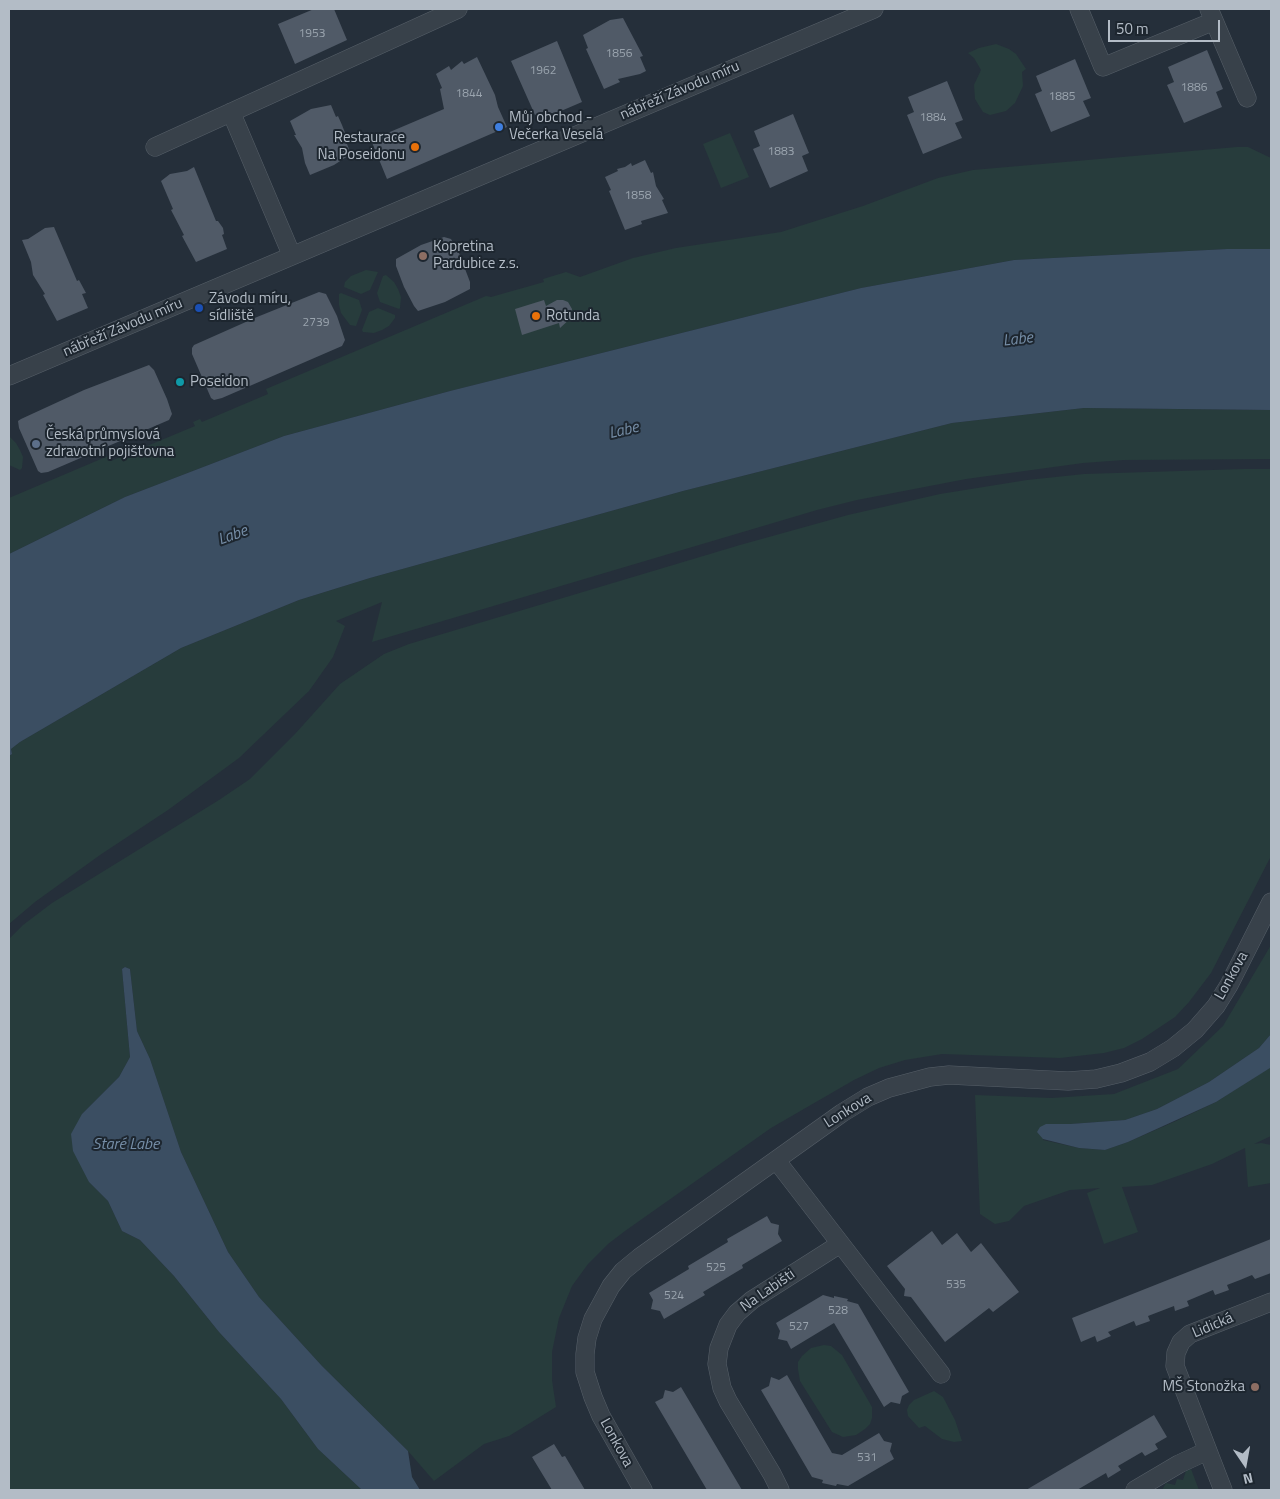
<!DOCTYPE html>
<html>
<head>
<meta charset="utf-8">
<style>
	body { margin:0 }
	#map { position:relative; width:1280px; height:1499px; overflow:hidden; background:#252f3a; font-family:"Titillium Web",sans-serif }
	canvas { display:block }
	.frame { position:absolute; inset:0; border:10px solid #b3bcc6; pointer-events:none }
	.north { position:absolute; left:1220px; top:1439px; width:50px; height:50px; -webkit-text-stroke:4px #1d262f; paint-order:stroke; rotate:168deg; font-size:14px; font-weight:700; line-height:20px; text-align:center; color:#b3bcc6 }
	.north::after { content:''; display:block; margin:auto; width:18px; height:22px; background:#b3bcc6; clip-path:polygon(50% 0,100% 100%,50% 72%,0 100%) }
	.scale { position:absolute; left:1108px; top:20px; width:112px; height:22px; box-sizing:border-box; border:2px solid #b3bcc6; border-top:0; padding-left:6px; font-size:15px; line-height:18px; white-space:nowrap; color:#b3bcc6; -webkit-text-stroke:4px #1d262f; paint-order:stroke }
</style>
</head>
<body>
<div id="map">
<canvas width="1280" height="1499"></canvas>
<div class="frame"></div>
<div class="north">N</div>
<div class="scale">50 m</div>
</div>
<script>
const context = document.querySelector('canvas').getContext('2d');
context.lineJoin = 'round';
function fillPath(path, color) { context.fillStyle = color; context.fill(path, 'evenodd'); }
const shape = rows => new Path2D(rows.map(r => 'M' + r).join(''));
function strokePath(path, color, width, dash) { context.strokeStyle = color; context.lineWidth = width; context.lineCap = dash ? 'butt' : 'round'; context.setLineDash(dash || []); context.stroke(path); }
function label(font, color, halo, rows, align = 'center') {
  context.font = font + ' "Titillium Web",sans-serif'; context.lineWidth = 4; context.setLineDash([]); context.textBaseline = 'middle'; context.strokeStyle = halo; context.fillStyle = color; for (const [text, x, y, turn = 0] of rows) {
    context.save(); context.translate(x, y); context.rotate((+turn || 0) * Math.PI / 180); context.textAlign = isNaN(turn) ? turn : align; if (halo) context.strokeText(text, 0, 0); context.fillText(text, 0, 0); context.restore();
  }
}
fillPath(shape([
	[996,44,1009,49,1016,54,1026,69,1022,72,1023,86,1015,103,1006,111,990,115,983,112,975,99,974,85,981,70,974,58,968,53,979,48],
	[730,133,749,177,721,188,703,144],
	[1237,147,1248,147,1271,158,1271,249,1227,249,1014,260,861,288,450,391,284,436,125,497,9,554,9,498,108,456,111,461,195,426,193,422,200,419,202,422,268,394,266,389,486,296,491,297,544,282,543,279,566,272,580,277,633,258,676,248,781,232,863,206,938,178,973,170],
	[366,270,378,272,370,290,361,294,344,287,345,282,351,276],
	[386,275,394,282,398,289,401,297,400,308,399,309,380,302,377,293,383,276],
	[341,293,359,300,362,310,356,326,350,325,341,313,339,305,339,294],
	[378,308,395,315,395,318,389,326,382,330,374,333,363,332,362,330,369,312],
	[1084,408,1271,410,1271,459,1124,460,1083,463,966,479,857,500,817,510,372,642,382,602,336,621,345,626,333,657,309,691,239,758,168,810,100,855,35,902,9,924,9,756,12,754,11,749,20,742,181,648,299,600,370,578,683,491,952,423],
	[9,436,16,443,20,450,23,457,22,468,20,470,9,465],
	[1244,469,1271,469,1271,856,1211,973,1189,1002,1175,1017,1142,1039,1124,1048,1104,1053,1060,1058,942,1054,905,1060,879,1068,854,1080,771,1128,625,1231,608,1244,588,1264,572,1286,559,1318,552,1352,552,1380,556,1407,509,1436,484,1444,434,1481,408,1451,322,1366,259,1297,228,1252,181,1152,150,1059,137,1031,130,969,125,967,122,969,130,1057,119,1077,82,1114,89,1182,108,1201,122,1231,140,1240,174,1276,219,1332,281,1399,318,1449,362,1490,9,1490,9,939,23,925,52,903,219,800,250,779,295,734,340,684,384,654,409,644,740,545,848,515,940,494,1027,480,1084,474],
	[1271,945,1271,1034,1259,1048,1209,1082,1157,1109,1125,1120,1070,1124,1046,1124,1043,1140,1079,1148,1105,1150,1128,1142,1176,1121,1216,1102,1271,1067,1271,1136,1254,1144,1261,1143,1271,1145,1271,1183,1248,1187,1245,1148,1212,1164,1152,1185,1122,1187,1138,1232,1104,1244,1087,1193,1100,1188,1070,1190,1024,1206,1009,1221,995,1224,980,1214,975,1095,1051,1098,1114,1094,1178,1069,1223,1026],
	[824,1345,831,1346,842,1355,872,1407,872,1418,870,1424,865,1429,856,1435,843,1437,832,1432,800,1381,798,1369,798,1362,802,1356,811,1348],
	[934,1391,943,1397,955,1420,962,1441,954,1442,942,1439,925,1426,919,1428,908,1416,907,1410,909,1405,914,1400],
	[1191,1469,1199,1490,1162,1490,1166,1483,1175,1485,1177,1479,1183,1480,1186,1471]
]), '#273c3c');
fillPath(shape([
	[1227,249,1271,249,1271,410,1084,408,952,423,683,491,370,578,299,600,181,648,20,742,11,749,12,754,9,756,9,554,125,497,284,436,450,391,861,288,1014,260],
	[125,967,130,969,137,1031,150,1059,181,1152,228,1252,259,1297,322,1366,408,1451,412,1477,420,1490,362,1490,318,1449,281,1399,219,1332,174,1276,140,1240,122,1231,108,1201,89,1182,73,1151,71,1134,82,1114,119,1077,130,1057,122,969],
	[1271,1034,1270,1068,1216,1102,1128,1142,1105,1150,1079,1148,1043,1139,1037,1132,1040,1127,1046,1124,1070,1124,1125,1120,1157,1109,1209,1082,1259,1048]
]), '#3b4e62');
fillPath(shape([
	[314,9,334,9,347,40,295,64,278,24],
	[623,18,643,56,640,57,646,71,640,74,618,79,620,82,604,89,586,49,588,48,583,35,610,20],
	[557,41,582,102,554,114,545,111,535,115,511,61],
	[1207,50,1223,89,1216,92,1222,107,1184,123,1167,85,1174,82,1168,67],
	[477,57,495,95,498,107,507,127,387,179,371,140,444,109,440,89,442,88,436,74,449,66,451,70,462,61,464,64],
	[1075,59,1091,98,1083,101,1090,116,1051,132,1035,94,1042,91,1036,76],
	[947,81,963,120,955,123,962,138,923,154,907,115,914,112,908,97],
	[331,105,336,117,338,116,342,125,349,143,347,144,351,154,334,165,310,175,305,163,302,148,294,135,296,135,290,121,311,109],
	[793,114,809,153,802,156,808,171,770,188,753,149,760,146,754,131],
	[645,160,651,173,653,172,656,186,664,199,662,200,668,213,641,221,642,224,625,230,609,191,611,190,605,177,618,171,617,169,625,167,631,163,632,166],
	[194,167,216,221,218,221,223,228,224,234,222,235,227,249,196,262,182,236,184,235,171,210,173,209,161,181,170,174,187,171],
	[54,227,77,281,79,280,86,293,82,294,88,308,57,321,43,295,45,294,33,275,31,262,22,240,28,239,45,228],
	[444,237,451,239,459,253,470,282,470,289,445,302,418,311,414,306,404,287,396,266,396,259,421,245],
	[319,292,326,294,337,316,345,340,342,346,222,398,214,400,211,398,192,354,192,348,194,345,257,317],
	[544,300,546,306,557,300,563,300,568,302,572,309,571,318,560,328,559,323,522,335,515,309],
	[149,365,154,370,167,399,172,414,169,420,48,472,41,473,38,471,19,428,18,421,21,419,84,390],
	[767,1216,771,1223,779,1225,778,1234,782,1241,742,1265,743,1268,703,1292,705,1295,664,1319,660,1311,651,1309,653,1300,649,1293,689,1269,688,1266,728,1242,727,1239],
	[932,1231,942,1245,957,1233,971,1252,981,1243,1019,1292,993,1312,989,1308,945,1342,911,1297,904,1296,905,1289,887,1266],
	[1271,1239,1271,1273,1255,1279,1252,1275,1240,1280,1227,1285,1229,1290,1215,1295,1213,1290,1187,1301,1189,1306,1175,1311,1174,1306,1148,1316,1150,1321,1136,1326,1134,1321,1108,1332,1111,1336,1097,1342,1095,1336,1081,1342,1072,1318],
	[823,1295,834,1298,834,1296,848,1299,847,1301,858,1304,909,1392,902,1396,900,1404,891,1402,884,1407,834,1323,791,1349,787,1341,778,1339,780,1331,776,1323],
	[787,1375,832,1453,842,1455,879,1433,884,1441,892,1443,890,1451,894,1459,848,1486,837,1484,836,1486,822,1483,823,1480,812,1477,761,1390,769,1386,771,1377,779,1380],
	[681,1387,742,1490,707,1490,655,1402,663,1398,665,1390,673,1392],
	[1154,1415,1167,1437,1155,1444,1158,1449,1145,1456,1142,1452,1118,1466,1121,1470,1108,1478,1106,1473,1077,1490,1026,1490],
	[554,1444,562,1457,565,1456,585,1490,552,1490,532,1457]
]), '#505a67');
const minor = shape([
	[1079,9,1103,67,1214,21],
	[1209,9,1247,98],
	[231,112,292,256],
	[155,147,458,9],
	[9,376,874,9],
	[776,1160,941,1374],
	[643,1490,601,1416,593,1397,585,1372,585,1354,587,1338,593,1319,611,1286,623,1271,640,1257,842,1113,868,1097,889,1088,930,1077,949,1075,1068,1081,1096,1079,1121,1073,1150,1062,1173,1048,1195,1030,1216,1006,1229,985,1271,902],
	[780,1490,772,1474,728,1401,722,1388,717,1364,719,1348,728,1325,737,1313,752,1300,840,1244],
	[1135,1490,1179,1464,1207,1451],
	[1223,1490,1175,1366,1176,1353,1181,1342,1190,1334,1271,1302]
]);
strokePath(minor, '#565f68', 19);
strokePath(minor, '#38414a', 18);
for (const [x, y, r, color] of [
	[499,127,5,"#3f7fe0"],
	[415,147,5,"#e8710a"],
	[423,256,5,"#8d6e63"],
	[199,308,5,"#1a4fb4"],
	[536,316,5,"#e8710a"],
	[180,382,5,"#0f9aa8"],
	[36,444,5,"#5c6f8a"],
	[1255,1387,5,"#8d6e63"]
]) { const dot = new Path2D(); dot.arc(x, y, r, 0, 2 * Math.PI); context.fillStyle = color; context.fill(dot); strokePath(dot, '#1d262f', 2); }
label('12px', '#9aa4ae', null, [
	["1953",312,34],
	["1856",619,54],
	["1962",543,71],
	["1886",1194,88],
	["1844",469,94],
	["1885",1062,97],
	["1884",933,118],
	["1883",781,152],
	["1858",638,196],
	["2739",316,323],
	["525",716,1268],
	["535",956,1285],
	["524",674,1296],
	["528",838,1311],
	["527",799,1327],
	["531",867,1458]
]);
label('15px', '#b3bcc6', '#1d262f', [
	["nábřeží Závodu míru",680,91,-23],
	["nábřeží Závodu míru",123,328,-23],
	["Lonkova",1232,976,-61],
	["Lonkova",848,1111,-32],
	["Na Labišti",768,1291,-35],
	["Lidická",1213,1326,-23],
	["Lonkova",616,1443,61]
]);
label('15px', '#b3bcc6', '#1d262f', [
	["Můj obchod -",509,118],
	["Večerka Veselá",509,135],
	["Restaurace",405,138,"right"],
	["Na Poseidonu",405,155,"right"],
	["Kopretina",433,247],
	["Pardubice z.s.",433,264],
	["Závodu míru,",209,299],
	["sídliště",209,316],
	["Rotunda",546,316],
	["Poseidon",190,382],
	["Česká průmyslová",46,435],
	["zdravotní pojišťovna",46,452],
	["MŠ Stonožka",1245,1387,"right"]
], 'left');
label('italic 16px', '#768ea7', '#1d262f', [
	["Labe",1018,340,-7],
	["Labe",624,431,-13],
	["Labe",233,536,-20],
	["Staré Labe",126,1145]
]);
</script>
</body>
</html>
